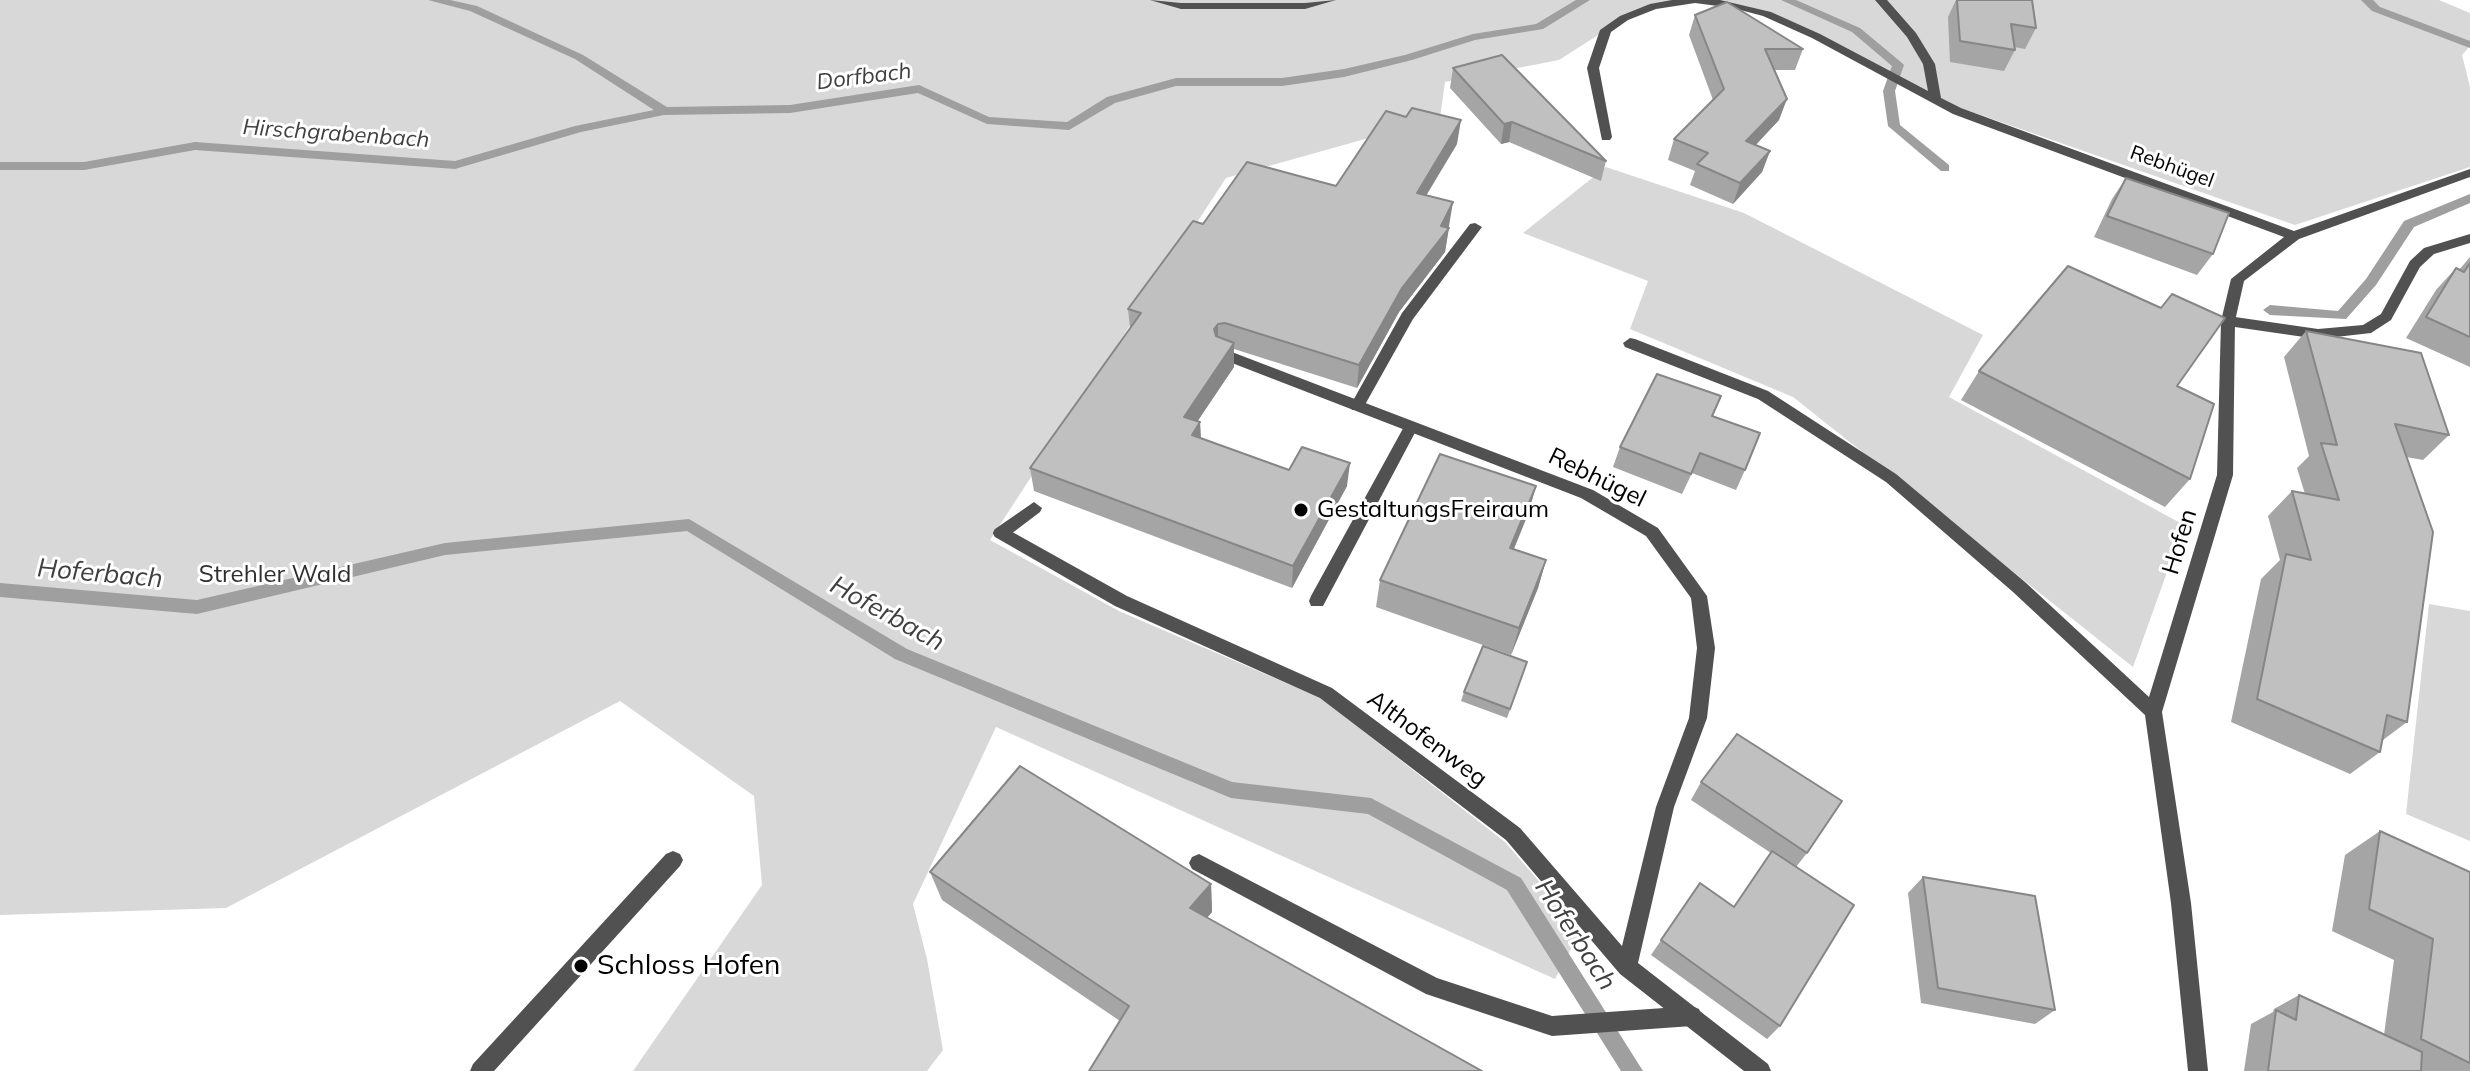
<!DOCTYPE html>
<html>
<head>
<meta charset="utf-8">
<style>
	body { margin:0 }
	canvas { display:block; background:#fff }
</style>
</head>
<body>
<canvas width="2470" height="1071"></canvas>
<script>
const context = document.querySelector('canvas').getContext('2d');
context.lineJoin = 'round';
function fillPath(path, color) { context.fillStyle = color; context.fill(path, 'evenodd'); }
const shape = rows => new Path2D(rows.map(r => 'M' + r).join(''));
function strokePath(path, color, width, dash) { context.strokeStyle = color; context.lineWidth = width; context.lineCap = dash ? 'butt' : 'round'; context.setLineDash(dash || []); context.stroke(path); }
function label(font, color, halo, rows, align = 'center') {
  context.font = font + ' Mulish,sans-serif'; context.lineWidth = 6; context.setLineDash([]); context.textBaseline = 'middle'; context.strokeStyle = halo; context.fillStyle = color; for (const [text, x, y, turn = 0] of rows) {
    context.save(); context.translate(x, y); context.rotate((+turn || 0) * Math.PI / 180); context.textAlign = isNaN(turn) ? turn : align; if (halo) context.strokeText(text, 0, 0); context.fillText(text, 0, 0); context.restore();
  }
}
fillPath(shape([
	[0,0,2439,0,2470,13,2470,46,2462,55,2470,87,2470,167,2295,225,1935,99,1767,14,1695,0,1654,6,1606,30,1559,60,1445,82,1440,118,1226,178,990,540,1119,611,1321,698,1505,842,1581,930,1555,979,996,727,913,904,927,959,943,1050,927,1071,633,1071,762,885,754,796,620,701,226,908,0,915],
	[1606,167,1744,213,1983,335,1949,397,2184,525,2133,667,1793,397,1630,329,1648,281,1523,233],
	[2429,604,2470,611,2470,841,2406,814]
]), '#d8d8d8');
fillPath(shape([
	[428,0,450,0,477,6,583,55,667,107,790,105,919,85,989,117,1067,122,1107,97,1176,78,1282,78,1344,69,1405,55,1473,34,1536,24,1576,0,1590,0,1543,29,1475,40,1412,60,1344,77,1282,86,1176,86,1115,103,1069,130,987,124,918,93,790,113,664,115,581,132,455,169,195,150,84,170,0,170,0,162,84,162,195,142,455,161,575,126,654,110,575,59,470,11,428,0],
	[1781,0,1796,0,1860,28,1902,63,1904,65,1895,91,1900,125,1949,165,1949,171,1941,171,1888,126,1883,91,1892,66,1852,32,1781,0],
	[2361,0,2373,0,2380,7,2470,41,2470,48,2372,11,2361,0],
	[2470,194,2470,203,2414,227,2376,285,2346,319,2270,315,2263,310,2270,305,2338,311,2366,279,2404,221,2470,194],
	[689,519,907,649,1232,782,1371,798,1521,878,1643,1071,1621,1071,1507,890,1368,814,1231,798,895,659,687,531,445,555,197,614,0,597,0,583,197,600,445,543,689,519]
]), '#9f9f9f');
fillPath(shape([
	[1475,223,1482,227,1413,319,1362,410,1352,410,1350,406,1402,313,1470,224,1475,223],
	[2470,234,2470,243,2434,254,2420,267,2391,320,2371,333,2318,339,2228,326,2221,321,2228,316,2318,329,2363,325,2381,314,2410,261,2424,248,2470,234],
	[1411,421,1418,427,1323,606,1311,606,1309,601,1311,596,1406,423,1411,421],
	[1034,502,1042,508,1040,512,1007,537,995,537,993,533,995,529,1034,502],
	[673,851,680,854,683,860,680,866,494,1071,470,1071,473,1064,666,854,673,851],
	[1199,854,1437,978,1552,1016,1692,1006,1699,1009,1702,1016,1699,1023,1692,1026,1552,1036,1426,994,1192,869,1189,863,1192,857,1199,854]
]), '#515151');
fillPath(shape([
	[1150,0,1181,3,1305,3,1336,0,1305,9,1181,9,1150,0],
	[1672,0,1720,0,1771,12,1820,34,1928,91,1923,64,1907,37,1875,0,1887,0,1916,33,1935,64,1941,98,1961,108,2294,231,2470,169,2470,177,2299,239,2244,281,2235,321,2233,475,2162,712,2191,903,2208,1071,2188,1071,2171,903,2145,715,2013,592,1886,482,1758,399,1625,347,1623,343,1630,338,1635,339,1768,391,1896,474,2025,582,2149,697,2217,475,2221,321,2231,279,2284,237,1953,114,1812,38,1763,16,1733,8,1695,3,1656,9,1628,20,1611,32,1599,68,1612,137,1610,140,1602,140,1587,68,1600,30,1620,16,1650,4,1672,0],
	[1224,349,1593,490,1658,528,1707,596,1715,648,1707,718,1674,807,1638,963,1768,1064,1771,1071,1744,1071,1620,974,1506,840,1320,698,1115,606,995,537,993,533,995,529,1007,529,1127,596,1332,688,1520,828,1622,946,1656,807,1689,718,1697,648,1691,598,1646,536,1581,498,1219,358,1217,354,1219,350,1224,349]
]), '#515151');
fillPath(shape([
	[1956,0,2032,0,2036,28,2025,49,2014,47,2015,50,2004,71,1950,62,1948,17],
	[1695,15,1803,49,1795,70,1774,70,1779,120,1755,145,1770,151,1762,172,1733,204,1690,185,1695,171,1668,160,1674,139,1713,100,1689,35],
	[1453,68,1606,161,1601,181,1509,142,1501,144,1450,88],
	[1457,144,1426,195,1449,226,1445,252,1399,312,1357,388,1234,349,1234,367,1197,421,1200,422,1201,439,1289,470,1347,486,1292,588,1034,491,1030,468,1130,328,1128,309,1203,224,1336,186],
	[2126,178,2213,254,2197,275,2094,237,2112,199],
	[2470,257,2470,367,2406,338,2436,290,2456,268,2459,270],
	[2306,331,2449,435,2423,460,2406,457,2407,722,2383,740,2380,752,2350,774,2231,722,2261,579,2280,560,2268,516,2292,491,2305,494,2297,468,2309,456,2284,357],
	[1979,371,2177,386,2190,479,2165,507,1961,400],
	[1721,396,1713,416,1745,470,1736,490,1692,473,1682,494,1613,467,1620,447],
	[1536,486,1528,514,1514,549,1546,560,1538,588,1511,655,1376,607,1380,580],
	[1524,672,1507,718,1461,701,1464,692],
	[1701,782,1807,853,1796,867,1780,1026,1767,1039,1651,955,1700,883,1734,907,1771,853,1691,800],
	[2380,831,2470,872,2470,1071,2244,1071,2251,1024,2273,1012,2274,1009,2299,995,2384,1035,2394,960,2332,931,2345,855],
	[930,872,1211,884,1212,912,1120,1021,942,900],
	[1923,877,2055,1010,2035,1024,1921,1003,1908,893]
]), '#a5a5a5');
fillPath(shape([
	[1787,99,1779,120,1739,163,1746,141],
	[1461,120,1457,144,1414,216,1417,193],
	[1512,122,1509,142,1501,144,1504,124],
	[1770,151,1762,172,1733,204,1740,183],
	[1453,202,1449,226,1447,230,1449,228,1445,252,1399,312,1357,388,1359,365,1402,288,1441,226],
	[1218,324,1218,347,1214,329],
	[1234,343,1234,367,1185,440,1184,417],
	[1200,422,1201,445,1192,435],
	[1350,463,1347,486,1292,588,1293,566],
	[1536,486,1528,514,1503,575,1510,548],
	[1546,560,1538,588,1511,655,1519,628],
	[1211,884,1212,912,1192,935,1190,908]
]), '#868686');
const building = shape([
	[1957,0,2032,0,2036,28,2011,24,2015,50,1960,41,1957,0],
	[1727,2,1803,49,1765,49,1787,99,1746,141,1770,151,1740,183,1697,164,1708,153,1674,139,1724,89,1695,15,1727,2],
	[1502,55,1606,161,1512,122,1504,124,1453,68,1502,55],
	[1412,108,1461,120,1417,193,1453,202,1441,226,1449,228,1402,288,1359,365,1225,323,1218,324,1214,329,1216,336,1234,343,1184,417,1200,422,1192,435,1289,470,1302,447,1350,463,1293,566,1030,468,1141,313,1128,309,1193,221,1203,224,1247,162,1336,186,1386,111,1406,117,1412,108],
	[2126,178,2229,213,2213,254,2107,216,2126,178],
	[2470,263,2470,337,2426,317,2456,268,2464,272,2470,263],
	[2068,266,2161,308,2172,294,2225,318,2177,386,2214,404,2190,479,1979,371,2068,266],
	[2306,331,2421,353,2449,435,2395,424,2433,532,2407,722,2387,715,2380,752,2257,699,2286,554,2311,560,2292,491,2339,500,2321,443,2337,445,2306,331],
	[1657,374,1721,396,1712,416,1760,433,1745,470,1700,453,1691,474,1620,447,1657,374],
	[1440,454,1536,486,1510,548,1546,560,1519,628,1380,580,1440,454],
	[1483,646,1527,662,1510,709,1464,692,1483,646],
	[1737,734,1842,801,1807,853,1701,782,1737,734],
	[1020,766,1211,884,1190,908,1482,1071,1089,1071,1129,1006,930,872,1020,766],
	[2380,831,2470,872,2470,1063,2421,1039,2433,939,2369,909,2380,831],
	[1772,851,1854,905,1780,1026,1661,940,1700,883,1734,907,1772,851],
	[1923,877,2035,896,2055,1010,1938,988,1923,877],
	[2299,995,2422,1052,2421,1071,2268,1071,2276,1010,2296,1020,2299,995]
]);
fillPath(building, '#c0c0c0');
strokePath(building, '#868686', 2);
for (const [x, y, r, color] of [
	[1301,510,8,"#000"],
	[581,966,8,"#000"]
]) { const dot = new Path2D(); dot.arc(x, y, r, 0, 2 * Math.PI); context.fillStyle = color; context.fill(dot); strokePath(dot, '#fff', 3); }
label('20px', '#000', '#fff', [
	["Rebhügel",2172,167,20]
]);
label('italic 22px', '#404040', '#fff', [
	["Dorfbach",864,77,-7],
	["Hirschgrabenbach",336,134,4]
]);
label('24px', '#000', '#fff', [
	["Rebhügel",1597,478,26],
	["Hofen",2180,542,-73],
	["Althofenweg",1427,739,37]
]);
label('24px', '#000', '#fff', [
	["GestaltungsFreiraum",1317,510]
], 'left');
label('24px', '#2f2f2f', '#fff', [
	["Strehler Wald",275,575]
]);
label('italic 26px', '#404040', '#fff', [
	["Hoferbach",100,574,5],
	["Hoferbach",887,614,29],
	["Hoferbach",1575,935,57]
]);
label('28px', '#000', '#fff', [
	["Schloss Hofen",597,966]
], 'left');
</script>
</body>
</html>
